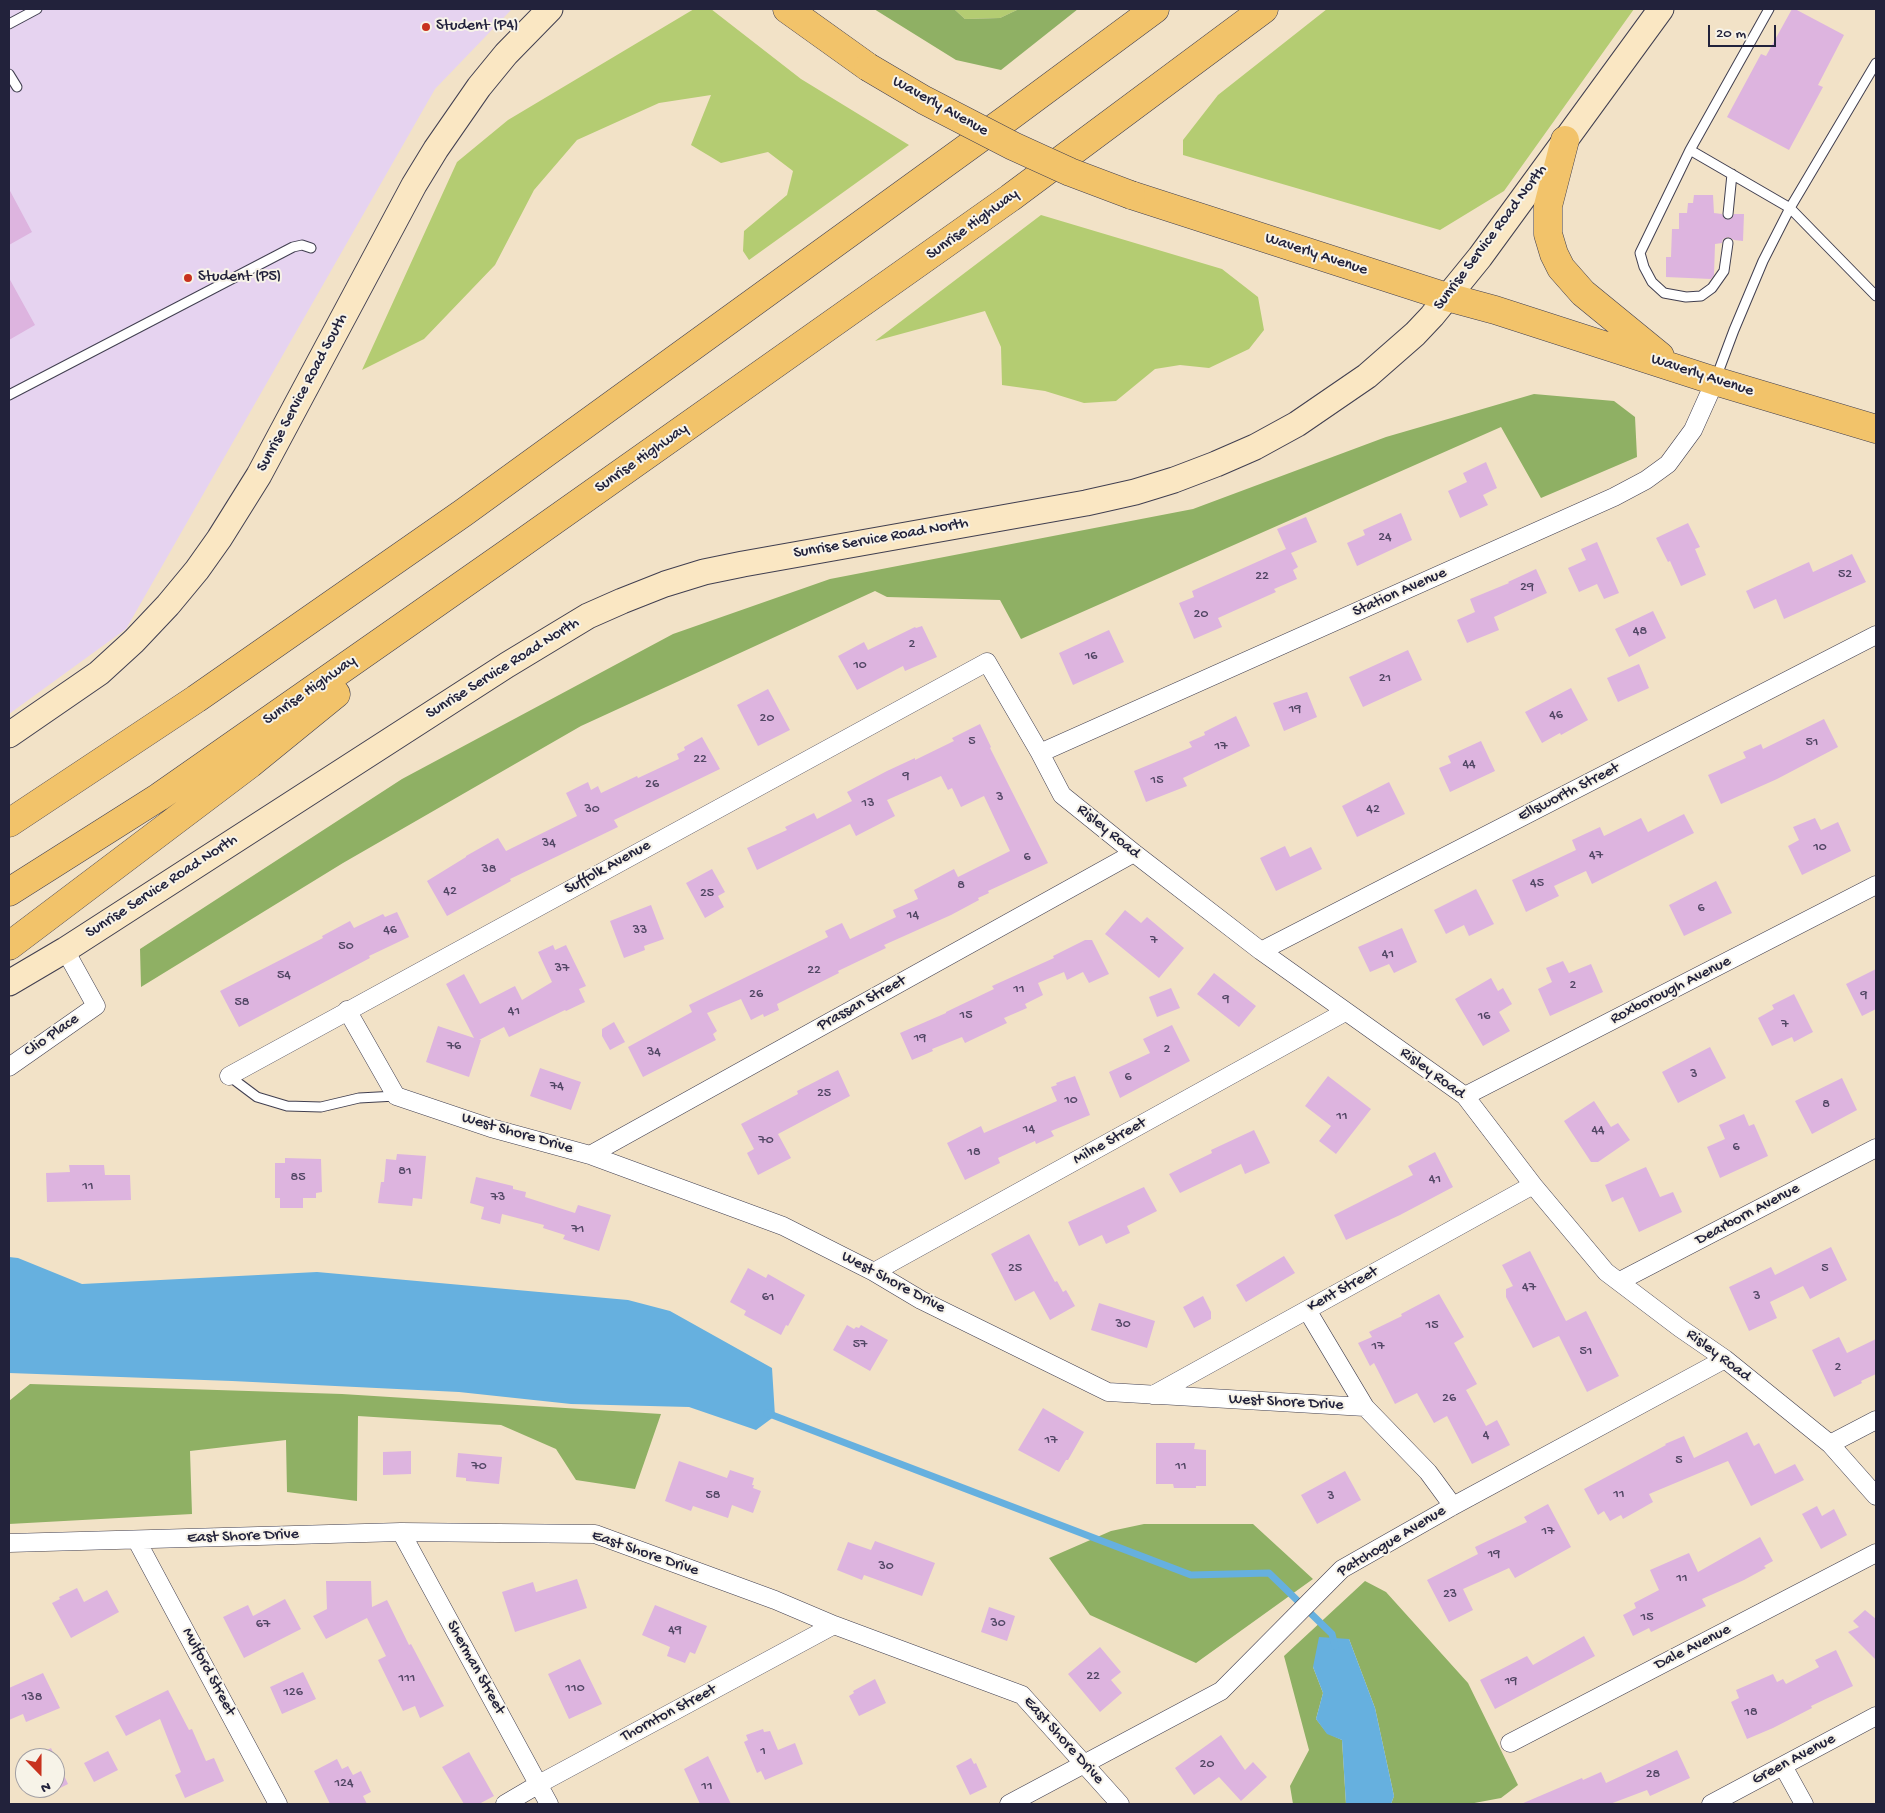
<!DOCTYPE html>
<html>
<head>
<meta charset="utf-8">
<style>
	body { margin:0 }
	#map { position:relative; width:1885px; height:1813px; overflow:hidden; background:#f2e2c7; font-family:"Gochi Hand",sans-serif }
	canvas { display:block }
	.frame { position:absolute; inset:0; border:10px solid #22223b; pointer-events:none }
	.north { position:absolute; left:15px; top:1748px; width:50px; height:50px; box-sizing:border-box; background:#f7f3e8; border:1px solid #a29fa3; border-radius:50%; rotate:158deg; font-size:14px; font-weight:700; line-height:20px; text-align:center; color:#22223b }
	.north::after { content:''; display:block; margin:auto; width:18px; height:22px; background:#c8321e; clip-path:polygon(50% 0,100% 100%,50% 72%,0 100%) }
	.scale { position:absolute; left:1708px; top:25px; width:68px; height:22px; box-sizing:border-box; border:2px solid #22223b; border-top:0; padding-left:6px; font-size:15px; line-height:18px; white-space:nowrap; color:#22223b; -webkit-text-stroke:4px #f7f3e8; paint-order:stroke }
</style>
</head>
<body>
<div id="map">
<canvas width="1885" height="1813"></canvas>
<div class="frame"></div>
<div class="north">N</div>
<div class="scale">20 m</div>
</div>
<script>
const context = document.querySelector('canvas').getContext('2d');
context.lineJoin = 'round';
function fillPath(path, color) { context.fillStyle = color; context.fill(path, 'evenodd'); }
const shape = rows => new Path2D(rows.map(r => 'M' + r).join(''));
function strokePath(path, color, width, dash) { context.strokeStyle = color; context.lineWidth = width; context.lineCap = dash ? 'butt' : 'round'; context.setLineDash(dash || []); context.stroke(path); }
function label(font, color, halo, rows, align = 'center') {
  context.font = font + ' "Gochi Hand",sans-serif'; context.lineWidth = 4; context.setLineDash([]); context.textBaseline = 'middle'; context.strokeStyle = halo; context.fillStyle = color; for (const [text, x, y, turn = 0] of rows) {
    context.save(); context.translate(x, y); context.rotate((+turn || 0) * Math.PI / 180); context.textAlign = isNaN(turn) ? turn : align; if (halo) context.strokeText(text, 0, 0); context.fillText(text, 0, 0); context.restore();
  }
}
fillPath(shape([
	[9,9,512,9,435,89,126,629,9,714]
]), '#e6d3f0');
fillPath(shape([
	[694,9,711,9,801,79,909,145,749,260,743,251,744,231,787,195,793,171,768,152,721,163,691,145,711,95,659,103,577,140,534,190,495,265,424,339,362,370,457,162,508,120],
	[954,9,1019,9,1000,18,965,19],
	[1327,9,1634,9,1504,191,1440,230,1183,155,1183,140,1218,95],
	[1041,215,1222,269,1258,297,1264,330,1249,349,1209,368,1180,365,1155,369,1116,401,1084,403,1045,391,1002,385,1001,347,985,311,875,341]
]), '#b4cc72');
fillPath(shape([
	[874,9,954,9,965,19,1000,18,1019,9,1078,9,1001,70,956,60],
	[1534,394,1614,401,1635,417,1637,457,1541,498,1501,427,1021,639,1000,600,887,597,875,591,581,726,343,863,141,987,140,949,402,779,673,634,830,579,1193,509,1386,437],
	[30,1384,342,1394,661,1414,635,1489,576,1480,556,1449,501,1425,358,1416,357,1501,287,1492,286,1440,190,1451,192,1514,9,1524,9,1401],
	[1144,1524,1253,1524,1313,1579,1196,1663,1090,1615,1049,1558,1111,1531],
	[1365,1581,1386,1592,1468,1683,1518,1785,1501,1798,1469,1804,1391,1804,1394,1796,1375,1708,1349,1639,1313,1667,1323,1693,1316,1719,1327,1733,1342,1740,1346,1804,1293,1804,1290,1786,1309,1750,1284,1656]
]), '#8fb064');
fillPath(shape([
	[9,1257,18,1258,82,1284,317,1272,628,1300,670,1311,772,1368,775,1416,756,1430,689,1407,571,1404,459,1392,232,1381,9,1373],
	[1319,1637,1349,1639,1375,1708,1394,1796,1391,1804,1346,1804,1342,1740,1327,1734,1316,1719,1323,1693,1313,1667]
]), '#66b0df');
strokePath(shape([
	[767,1413,1191,1575,1269,1573,1332,1634,1335,1646]
]), '#66b0df', 7);
fillPath(shape([
	[1792,9,1795,9,1844,35,1818,85,1823,87,1789,150,1727,117,1761,54,1766,56],
	[9,189,32,232,9,245],
	[1694,195,1713,195,1714,213,1722,214,1725,219,1731,219,1734,214,1744,214,1743,241,1734,240,1728,237,1723,239,1722,243,1715,244,1714,275,1711,279,1666,277,1666,257,1671,257,1672,229,1679,229,1679,213,1687,213,1688,203,1693,203],
	[9,278,35,325,9,340],
	[1486,462,1497,488,1483,495,1488,505,1460,518,1448,491,1467,482,1463,473],
	[1401,513,1412,540,1357,566,1347,543,1365,535,1363,530],
	[1306,517,1317,542,1291,553,1298,567,1293,570,1297,579,1274,589,1276,592,1218,618,1222,627,1194,639,1179,603,1194,597,1192,591,1286,549,1277,529],
	[1688,523,1700,547,1695,549,1706,575,1681,586,1670,561,1668,562,1656,538],
	[1597,542,1619,593,1604,599,1597,584,1579,592,1568,568,1586,560,1581,549],
	[1852,554,1866,582,1784,619,1776,599,1754,609,1746,591,1809,562,1813,572],
	[1536,569,1547,593,1494,617,1499,630,1467,643,1457,620,1475,612,1470,599,1509,583,1508,582],
	[1653,611,1666,638,1629,657,1615,629],
	[922,626,937,657,905,671,903,666,857,690,838,656,864,642,868,650,915,627,916,628],
	[1109,630,1124,662,1073,685,1059,653],
	[1408,650,1422,680,1363,707,1349,677],
	[1639,664,1649,688,1618,702,1607,678],
	[1571,688,1588,720,1561,735,1560,733,1542,743,1525,712],
	[768,689,790,730,758,746,737,705],
	[1307,692,1317,717,1284,731,1273,703],
	[1236,716,1250,746,1183,778,1187,786,1146,802,1134,771,1192,747,1189,742,1205,735,1204,732],
	[1824,719,1838,747,1777,779,1721,804,1708,775,1746,758,1743,752,1761,744,1763,749],
	[980,724,991,747,990,748,1048,863,988,891,989,893,978,898,979,900,951,915,884,945,886,948,838,971,839,973,777,1004,779,1010,764,1017,763,1014,751,1020,741,999,707,1013,717,1031,713,1034,716,1040,643,1077,628,1047,692,1012,689,1005,828,937,825,931,842,923,850,939,896,917,893,910,918,899,914,890,954,869,958,877,1010,851,984,796,961,807,952,788,948,790,941,776,887,800,895,816,856,836,850,824,757,870,747,848,787,830,785,827,814,813,817,819,852,801,847,792,887,771,915,758,915,760,954,741,952,738],
	[702,737,720,769,614,820,618,827,510,879,511,881,447,916,427,881,466,857,466,856,498,838,506,851,577,816,566,793,588,782,591,790,598,786,601,793,637,776,638,778,679,759,677,754,685,750,684,747],
	[1481,741,1495,771,1450,792,1439,768,1451,763,1448,756],
	[1389,782,1405,814,1357,837,1342,806],
	[1684,814,1694,833,1592,884,1586,871,1554,886,1559,896,1526,912,1512,880,1576,850,1572,840,1600,827,1604,836,1641,818,1648,832],
	[1815,818,1821,830,1838,822,1851,851,1802,875,1788,846,1799,840,1793,827],
	[1285,846,1290,857,1311,847,1322,869,1276,891,1260,858],
	[712,869,725,892,718,896,724,907,705,918,686,883],
	[1716,881,1732,913,1684,936,1669,905],
	[1476,889,1494,924,1469,936,1464,925,1446,934,1434,910],
	[651,905,664,939,644,946,645,950,624,958,610,921],
	[1125,910,1141,923,1147,917,1184,948,1159,978,1105,934],
	[397,912,409,937,369,956,370,958,317,986,239,1027,220,991,323,938,322,936,350,921,354,928,383,914,385,917],
	[1402,928,1417,962,1394,973,1389,964,1370,972,1358,947],
	[1085,940,1092,940,1109,974,1089,983,1083,972,1067,980,1064,972,1038,983,1043,995,1025,1004,1027,1008,1004,1018,1007,1023,965,1043,962,1037,932,1049,933,1051,912,1060,900,1033,946,1013,946,1012,994,989,992,986,1054,958,1053,956],
	[553,945,555,950,566,945,586,986,579,989,585,1002,566,1011,565,1010,509,1037,504,1027,479,1040,481,1040,469,1077,426,1062,438,1026,474,1038,446,984,464,974,480,1004,515,986,522,1000,552,982,538,952],
	[1563,961,1569,973,1591,964,1603,992,1550,1016,1538,989,1552,982,1546,968],
	[1876,969,1876,1009,1862,1016,1846,984],
	[1214,973,1256,1006,1239,1027,1197,994],
	[1491,978,1498,991,1503,988,1512,1004,1499,1012,1510,1031,1483,1046,1455,999],
	[1171,988,1180,1008,1157,1017,1149,997],
	[1794,994,1813,1032,1794,1042,1792,1037,1772,1046,1758,1018,1774,1009,1772,1005],
	[614,1022,625,1042,610,1050,602,1036,602,1029],
	[1172,1025,1190,1061,1120,1098,1109,1072,1150,1053,1143,1039],
	[1710,1047,1726,1078,1678,1103,1662,1072],
	[540,1068,581,1082,571,1110,530,1096],
	[838,1070,850,1096,778,1134,791,1158,758,1175,747,1153,754,1149,741,1124,798,1094,797,1091],
	[1075,1076,1090,1115,1051,1131,1054,1136,1036,1144,1035,1141,998,1158,1000,1163,965,1180,947,1143,981,1126,984,1133,1057,1101,1051,1087,1057,1085,1056,1083],
	[1328,1076,1371,1109,1336,1154,1319,1141,1331,1126,1305,1106],
	[1842,1078,1857,1110,1812,1134,1795,1101],
	[1594,1101,1611,1127,1618,1123,1630,1140,1598,1162,1591,1162,1564,1121],
	[1744,1114,1749,1126,1754,1124,1768,1156,1720,1178,1707,1147,1725,1139,1719,1125],
	[1254,1130,1270,1163,1245,1174,1241,1164,1180,1193,1169,1174,1212,1153,1211,1150],
	[1435,1152,1453,1187,1400,1215,1346,1240,1334,1215,1413,1175,1408,1166],
	[397,1154,426,1156,422,1199,413,1198,412,1206,378,1203,381,1182,384,1182,386,1159,396,1160],
	[285,1158,321,1159,322,1192,316,1193,316,1198,303,1198,303,1208,280,1208,280,1198,275,1198,275,1163,285,1163],
	[69,1165,104,1165,105,1175,130,1175,131,1200,47,1202,46,1173,70,1172],
	[1646,1167,1660,1197,1673,1192,1682,1212,1639,1232,1623,1197,1612,1202,1605,1185],
	[476,1177,513,1186,513,1189,526,1192,525,1197,575,1213,578,1205,611,1215,599,1251,563,1239,565,1235,543,1228,544,1225,502,1214,500,1224,481,1219,484,1207,470,1203],
	[1144,1187,1157,1211,1127,1226,1130,1233,1106,1244,1102,1235,1079,1246,1068,1222],
	[1029,1234,1055,1282,1057,1281,1063,1292,1066,1290,1075,1306,1050,1320,1034,1291,1015,1301,991,1254],
	[1831,1247,1847,1280,1810,1299,1803,1286,1770,1302,1777,1318,1749,1331,1729,1287,1771,1267,1775,1275],
	[1530,1251,1566,1321,1586,1311,1619,1376,1587,1392,1559,1336,1533,1348,1506,1297,1506,1289,1513,1286,1502,1265],
	[1284,1256,1295,1273,1246,1302,1236,1285],
	[748,1268,766,1278,768,1274,805,1295,788,1326,786,1325,781,1335,744,1315,746,1311,730,1302],
	[1439,1294,1464,1337,1454,1343,1477,1384,1466,1390,1486,1426,1497,1420,1510,1445,1472,1464,1447,1416,1434,1423,1417,1393,1395,1404,1374,1363,1370,1366,1358,1343,1372,1337,1369,1332,1402,1316,1401,1314],
	[1203,1296,1211,1312,1211,1319,1194,1328,1183,1307],
	[1099,1303,1155,1321,1147,1348,1091,1330],
	[847,1325,854,1329,856,1327,859,1328,861,1325,888,1340,870,1371,833,1350],
	[1839,1337,1847,1353,1876,1339,1876,1374,1861,1381,1862,1383,1834,1397,1812,1350],
	[1043,1408,1084,1432,1068,1460,1066,1460,1059,1472,1018,1450],
	[1747,1432,1754,1446,1759,1443,1775,1474,1795,1464,1804,1480,1751,1506,1728,1461,1649,1494,1653,1502,1623,1519,1621,1515,1610,1521,1604,1511,1598,1515,1584,1489,1666,1445,1665,1444,1684,1436,1694,1458],
	[1156,1443,1195,1443,1194,1449,1206,1450,1206,1486,1196,1486,1196,1488,1174,1488,1173,1484,1156,1484],
	[411,1451,411,1474,383,1475,383,1452],
	[458,1453,502,1457,499,1484,466,1481,466,1478,456,1477],
	[679,1461,727,1478,730,1470,754,1478,752,1485,754,1485,753,1488,761,1491,753,1513,732,1505,728,1518,693,1506,691,1511,665,1501],
	[1345,1471,1361,1500,1317,1524,1301,1495],
	[1548,1504,1571,1547,1515,1578,1509,1568,1463,1589,1473,1610,1449,1622,1427,1580,1478,1554,1475,1547,1527,1522,1524,1517],
	[1817,1506,1822,1516,1834,1509,1847,1535,1821,1549,1802,1514],
	[1760,1537,1773,1561,1764,1566,1766,1568,1744,1580,1702,1599,1706,1606,1651,1632,1649,1628,1633,1636,1623,1615,1636,1608,1634,1603,1659,1590,1650,1570,1689,1553,1698,1572],
	[875,1541,935,1563,922,1596,864,1575,862,1580,837,1570,848,1542,871,1550],
	[577,1579,587,1608,515,1632,502,1592,533,1582,536,1592],
	[326,1581,371,1581,372,1607,387,1600,409,1645,411,1644,444,1706,420,1718,415,1706,403,1711,378,1660,386,1656,367,1618,326,1639,313,1616,327,1609],
	[77,1588,84,1602,107,1590,119,1612,71,1638,52,1603,60,1599,59,1597],
	[285,1599,301,1629,244,1658,223,1617,248,1605,253,1616],
	[655,1605,707,1626,695,1654,690,1652,685,1663,667,1656,670,1647,642,1635],
	[989,1607,1015,1616,1007,1641,981,1632],
	[1865,1610,1876,1619,1876,1660,1848,1632,1859,1627,1853,1621],
	[1584,1636,1595,1656,1495,1709,1480,1680,1527,1656,1533,1665],
	[1100,1647,1121,1672,1111,1680,1122,1693,1100,1712,1068,1674],
	[1836,1650,1853,1686,1811,1706,1812,1708,1773,1728,1747,1739,1731,1702,1739,1698,1736,1690,1773,1674,1777,1682,1783,1679,1786,1684,1819,1667,1815,1660],
	[580,1659,602,1704,569,1719,548,1674],
	[303,1672,316,1699,282,1714,270,1687],
	[43,1673,60,1708,26,1722,23,1714,9,1720,9,1688],
	[875,1679,886,1703,859,1716,849,1696,854,1693,853,1691],
	[168,1690,189,1730,192,1729,206,1761,214,1758,224,1781,185,1798,175,1775,181,1772,160,1719,126,1736,115,1716],
	[763,1729,764,1732,770,1731,778,1750,795,1743,803,1764,765,1780,761,1771,757,1773,744,1742,748,1740,746,1735],
	[1221,1735,1245,1770,1253,1762,1267,1777,1241,1801,1219,1777,1194,1795,1175,1768],
	[51,1748,68,1784,40,1798,35,1788,55,1788,55,1758,31,1758],
	[1677,1750,1690,1778,1650,1796,1647,1790,1610,1804,1521,1804,1582,1778,1583,1780,1601,1772,1606,1783],
	[108,1751,118,1770,94,1782,84,1763],
	[469,1752,494,1796,479,1804,464,1804,442,1767],
	[708,1756,731,1804,700,1804,684,1769],
	[971,1758,974,1764,976,1763,987,1787,970,1795,956,1766],
	[337,1759,342,1769,348,1766,353,1775,361,1771,371,1792,363,1796,367,1804,330,1804,314,1771]
]), '#ddb4df');
const lane = shape([
	[1769,9,1690,150,1790,208,1876,296],
	[9,24,37,9],
	[9,74,17,87],
	[1690,150,1640,253,1644,267,1652,282,1664,293,1686,297,1701,296,1712,288,1724,271,1728,243],
	[1728,214,1732,174],
	[1716,378,1734,330,1763,261,1790,208,1876,63],
	[9,395,293,247,302,245,311,248],
	[229,1076,257,1097,287,1106,321,1107,359,1098,396,1096]
]);
const street = shape([
	[1040,753,1614,497,1646,480,1668,464,1693,430,1715,381],
	[1261,951,1876,635],
	[347,1010,396,1096,491,1128,590,1155,783,1226,874,1272,921,1300,1108,1392,1365,1407,1428,1472,1453,1506],
	[9,1067,96,1006,65,950],
	[229,1076,987,662,1040,753,1062,795,1134,853,1261,951,1465,1096,1533,1185,1606,1272,1680,1328,1725,1359,1830,1444,1876,1496],
	[1465,1096,1876,885],
	[590,1155,1134,853],
	[874,1272,1345,1012],
	[1620,1281,1876,1148],
	[1307,1310,1365,1407],
	[1153,1395,1533,1185],
	[1830,1444,1876,1420],
	[401,1532,549,1804],
	[137,1541,278,1804],
	[9,1543,401,1532,595,1534,775,1600,834,1625,1022,1695,1120,1804],
	[1510,1743,1876,1553],
	[1783,1766,1804,1804],
	[505,1804,539,1784,834,1625],
	[1009,1804,1221,1691,1342,1569,1453,1506,1725,1359],
	[1711,1804,1876,1716]
]);
const secondary = shape([
	[9,735,99,673,134,641,168,605,197,570,219,539,259,475,414,185,436,149,479,87,506,54,550,9],
	[9,983,65,950,507,665,588,616,622,601,665,584,704,572,743,564,1086,503,1135,492,1174,480,1216,464,1255,447,1297,424,1367,376,1415,334,1432,316,1480,257,1661,9]
]);
const primary = shape([
	[787,9,868,67],
	[1565,140,1548,206,1548,234,1554,254,1561,268,1583,293,1660,356],
	[1131,195,1447,297,1495,310,1715,381,1876,429]
]);
const highway = shape([
	[9,823,196,699,463,513,1012,115,1155,9],
	[9,892,159,797,508,553,1010,198,1264,9],
	[9,946,250,764,336,694]
]);
strokePath(lane, '#413f50', 11);
strokePath(street, '#413f50', 19);
strokePath(secondary, '#413f50', 27);
strokePath(primary, '#413f50', 29);
strokePath(highway, '#413f50', 29);
strokePath(lane, '#fff', 9);
strokePath(street, '#fff', 18);
strokePath(secondary, '#fae7c3', 25);
strokePath(primary, '#f2c36a', 28);
strokePath(highway, '#f2c36a', 28);
const primaryBridge = shape([
	[868,67,924,100,1013,146,1070,172,1131,195]
]);
strokePath(primaryBridge, '#413f50', 29, []);
strokePath(primaryBridge, '#f2c36a', 28);
for (const [x, y, r, color] of [
	[426,27,5,"#c8321e"],
	[188,278,5,"#c8321e"]
]) { const dot = new Path2D(); dot.arc(x, y, r, 0, 2 * Math.PI); context.fillStyle = color; context.fill(dot); strokePath(dot, '#f7f3e8', 2); }
label('14px', '#514664', null, [
	["24",1385,538],
	["52",1845,575],
	["22",1262,577],
	["29",1527,588],
	["20",1201,615],
	["48",1640,632],
	["2",912,645],
	["16",1091,657],
	["10",860,666],
	["21",1385,679],
	["19",1295,710],
	["46",1556,716],
	["20",767,719],
	["5",972,742],
	["51",1812,743],
	["17",1221,747],
	["22",700,760],
	["44",1469,765],
	["9",906,777],
	["15",1157,781],
	["26",652,785],
	["3",1000,798],
	["13",868,804],
	["30",592,810],
	["42",1373,810],
	["34",549,844],
	["10",1820,848],
	["47",1596,856],
	["6",1027,858],
	["38",489,870],
	["45",1537,884],
	["8",961,886],
	["42",450,892],
	["25",707,894],
	["6",1701,909],
	["14",913,916],
	["46",390,931],
	["33",640,931],
	["7",1154,941],
	["50",346,947],
	["41",1388,955],
	["37",562,969],
	["22",814,971],
	["54",284,976],
	["2",1573,986],
	["11",1019,990],
	["26",756,995],
	["9",1864,996],
	["9",1226,1000],
	["58",242,1003],
	["41",514,1012],
	["15",966,1016],
	["16",1484,1017],
	["7",1785,1025],
	["19",920,1039],
	["76",454,1047],
	["2",1167,1050],
	["34",654,1053],
	["3",1694,1075],
	["6",1128,1078],
	["74",557,1087],
	["25",824,1094],
	["10",1071,1101],
	["8",1826,1105],
	["11",1342,1117],
	["14",1029,1130],
	["44",1598,1131],
	["70",766,1141],
	["6",1736,1148],
	["18",974,1153],
	["81",405,1172],
	["85",298,1178],
	["41",1435,1180],
	["11",88,1187],
	["73",498,1198],
	["71",578,1230],
	["25",1015,1269],
	["5",1825,1269],
	["47",1529,1288],
	["3",1757,1297],
	["61",768,1298],
	["30",1123,1325],
	["15",1432,1326],
	["57",860,1345],
	["17",1378,1347],
	["51",1586,1352],
	["2",1838,1368],
	["26",1449,1399],
	["4",1486,1436],
	["17",1051,1441],
	["5",1679,1461],
	["70",479,1467],
	["11",1181,1467],
	["11",1619,1495],
	["58",713,1496],
	["3",1331,1497],
	["17",1548,1532],
	["19",1494,1555],
	["30",886,1567],
	["11",1682,1579],
	["23",1450,1595],
	["15",1647,1618],
	["30",998,1624],
	["67",263,1625],
	["49",675,1631],
	["22",1093,1677],
	["111",407,1679],
	["19",1511,1682],
	["110",575,1689],
	["126",293,1693],
	["138",32,1698],
	["18",1751,1713],
	["1",763,1752],
	["20",1207,1765],
	["28",1653,1775],
	["124",344,1784],
	["11",707,1787]
]);
label('16px', '#22223b', '#f7f3e8', [
	["Student (P4)",436,27],
	["Student (P5)",198,278]
], 'left');
label('16px', '#22223b', '#f7f3e8', [
	["Waverly Avenue",940,107,29],
	["Sunrise Highway",973,225,-36],
	["Sunrise Service Road North",1491,238,-53],
	["Waverly Avenue",1316,255,18],
	["Waverly Avenue",1702,376,18],
	["Sunrise Service Road South",303,393,-62],
	["Sunrise Highway",642,459,-35],
	["Sunrise Service Road North",881,539,-10],
	["Station Avenue",1400,593,-24],
	["Sunrise Service Road North",503,669,-32],
	["Sunrise Highway",310,691,-35],
	["Ellsworth Street",1569,793,-27],
	["Risley Road",1108,832,39],
	["Suffolk Avenue",608,868,-29],
	["Sunrise Service Road North",162,887,-33],
	["Roxborough Avenue",1671,991,-27],
	["Prassan Street",862,1004,-29],
	["Clio Place",52,1036,-35],
	["Risley Road",1432,1074,36],
	["West Shore Drive",517,1134,16],
	["Milne Street",1110,1142,-29],
	["Dearborn Avenue",1748,1215,-28],
	["West Shore Drive",893,1283,28],
	["Kent Street",1343,1290,-29],
	["Risley Road",1718,1356,37],
	["West Shore Drive",1286,1403,3],
	["East Shore Drive",243,1537,-2],
	["Patchogue Avenue",1392,1542,-31],
	["East Shore Drive",645,1554,19],
	["Dale Avenue",1693,1648,-27],
	["Sherman Street",475,1668,61],
	["Mulford Street",208,1672,62],
	["Thornton Street",669,1714,-28],
	["East Shore Drive",1063,1741,48],
	["Green Avenue",1794,1760,-28]
]);
</script>
</body>
</html>
